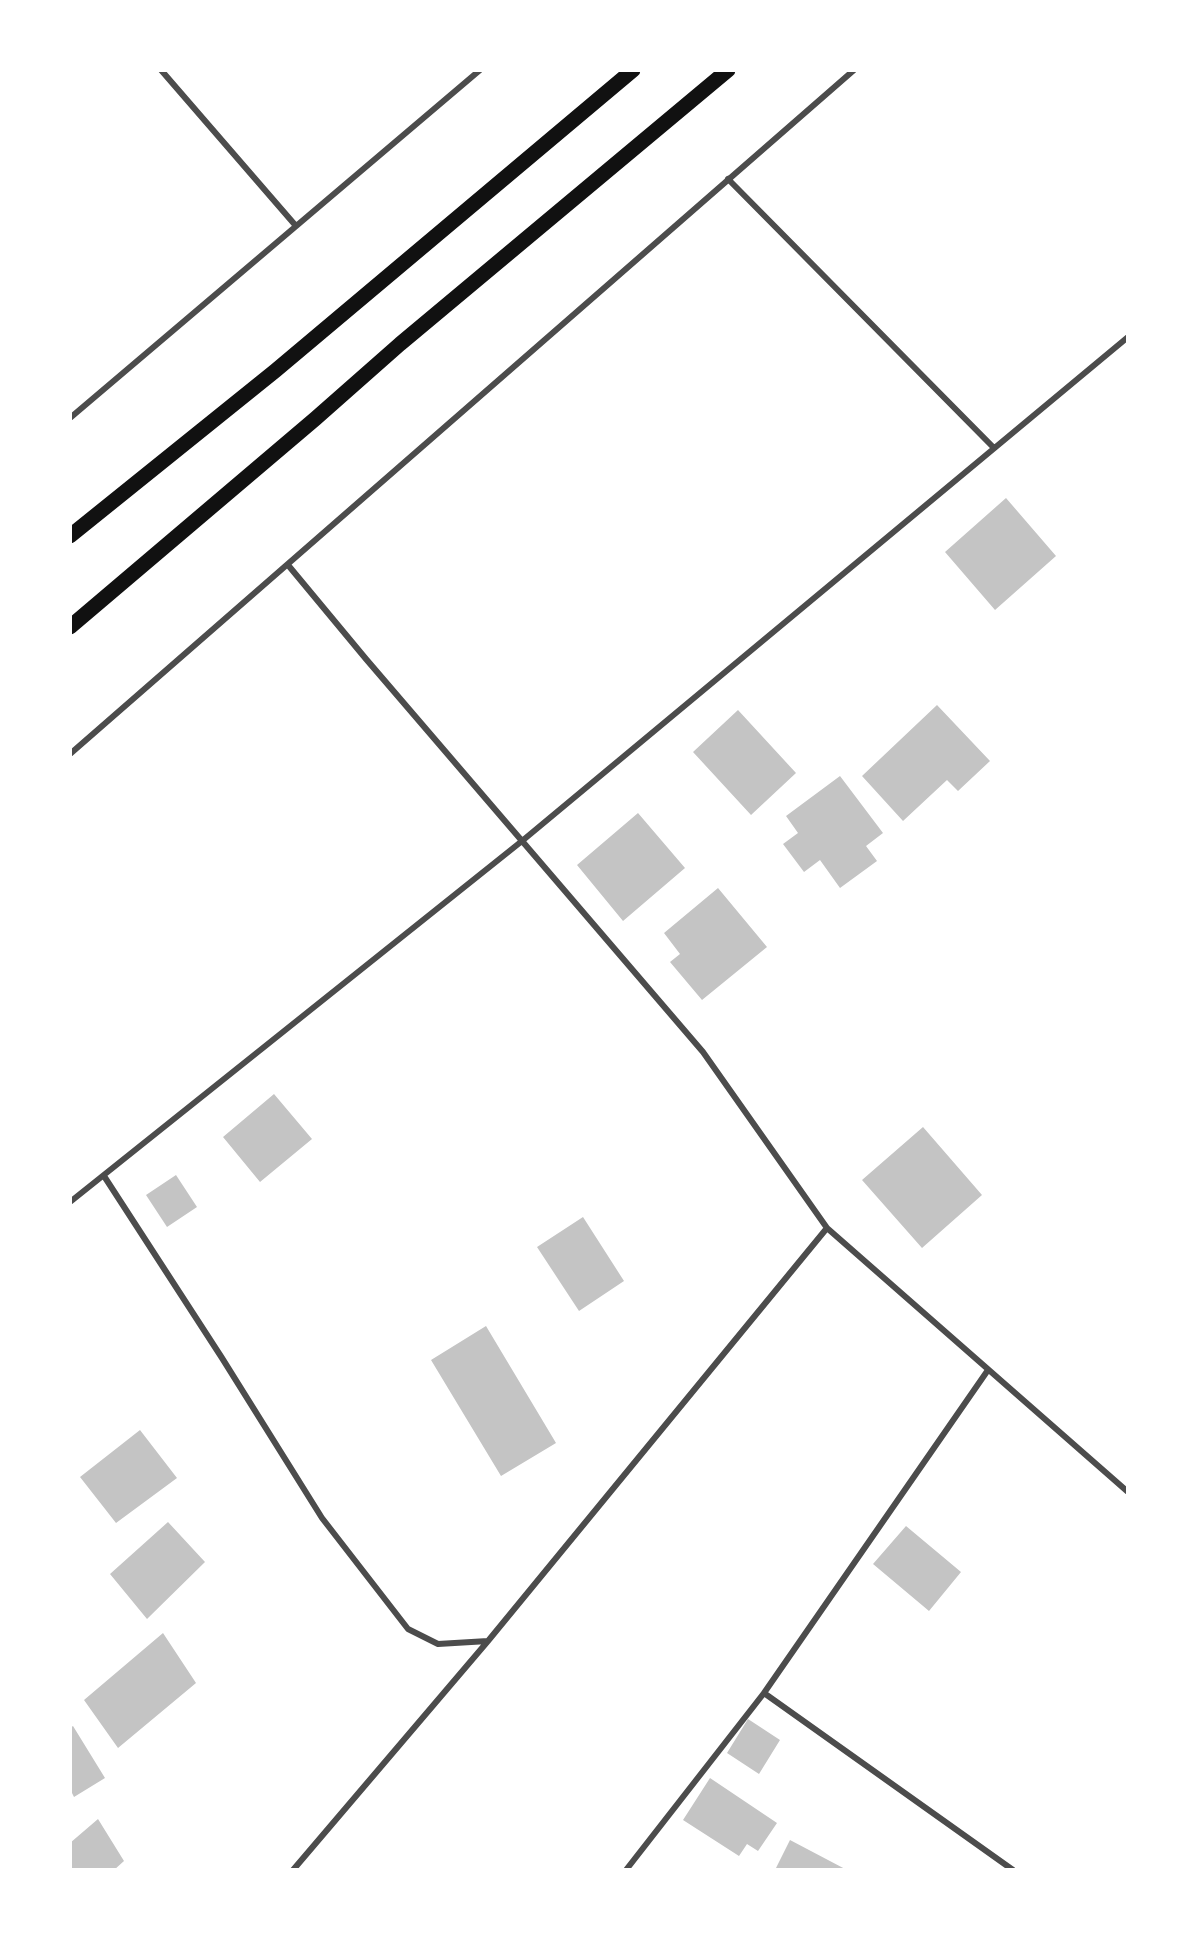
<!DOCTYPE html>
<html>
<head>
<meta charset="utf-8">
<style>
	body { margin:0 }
	#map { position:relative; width:1198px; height:1940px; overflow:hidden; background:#fff; font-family:Cabin,sans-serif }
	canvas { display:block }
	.frame { position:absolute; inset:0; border:72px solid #fff; pointer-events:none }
</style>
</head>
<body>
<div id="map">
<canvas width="1198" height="1940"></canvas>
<div class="frame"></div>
</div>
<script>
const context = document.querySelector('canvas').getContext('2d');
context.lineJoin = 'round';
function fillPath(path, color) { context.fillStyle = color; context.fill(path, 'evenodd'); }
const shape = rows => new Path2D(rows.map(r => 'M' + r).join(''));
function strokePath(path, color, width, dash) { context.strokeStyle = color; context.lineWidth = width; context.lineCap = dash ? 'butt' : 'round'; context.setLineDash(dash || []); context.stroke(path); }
fillPath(shape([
	[1006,498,1056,556,995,610,945,552],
	[937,705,990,761,958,791,947,780,903,821,862,776],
	[738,710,796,773,751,815,693,752],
	[840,776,883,833,866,846,877,861,840,888,820,860,804,872,783,844,798,833,786,816],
	[638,813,685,868,623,921,577,865],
	[718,888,767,947,702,1000,670,962,680,954,664,933],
	[274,1094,312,1139,260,1182,223,1137],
	[923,1127,982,1195,922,1248,862,1180],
	[176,1175,197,1207,167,1227,146,1195],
	[583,1217,624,1281,579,1311,537,1247],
	[486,1326,556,1443,501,1476,431,1360],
	[140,1430,177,1478,116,1523,80,1477],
	[168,1522,205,1562,147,1619,110,1574],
	[906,1526,961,1572,929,1611,873,1564],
	[163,1633,196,1683,118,1748,84,1700],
	[748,1719,780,1740,759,1774,727,1753],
	[73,1726,105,1778,74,1797,70,1789,70,1728],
	[710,1778,777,1823,758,1851,747,1844,739,1856,683,1820],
	[98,1819,124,1861,114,1870,70,1870,70,1843],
	[790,1840,847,1870,775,1870]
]), '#c4c4c4');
strokePath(shape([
	[161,70,296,226],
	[728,179,994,448],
	[70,418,480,70],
	[288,565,366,659,703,1052,827,1228,1128,1492],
	[70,754,854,70],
	[104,1176,222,1358,322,1518,408,1629,438,1644,488,1641],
	[70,1202,522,841,1128,337],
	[988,1370,764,1693,1013,1870],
	[293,1870,488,1641,827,1228],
	[626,1870,764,1693]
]), '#4c4c4c', 6);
strokePath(shape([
	[70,536,275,371,633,70],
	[70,627,315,419,400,344,728,70]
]), '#111', 15);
</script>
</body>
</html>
